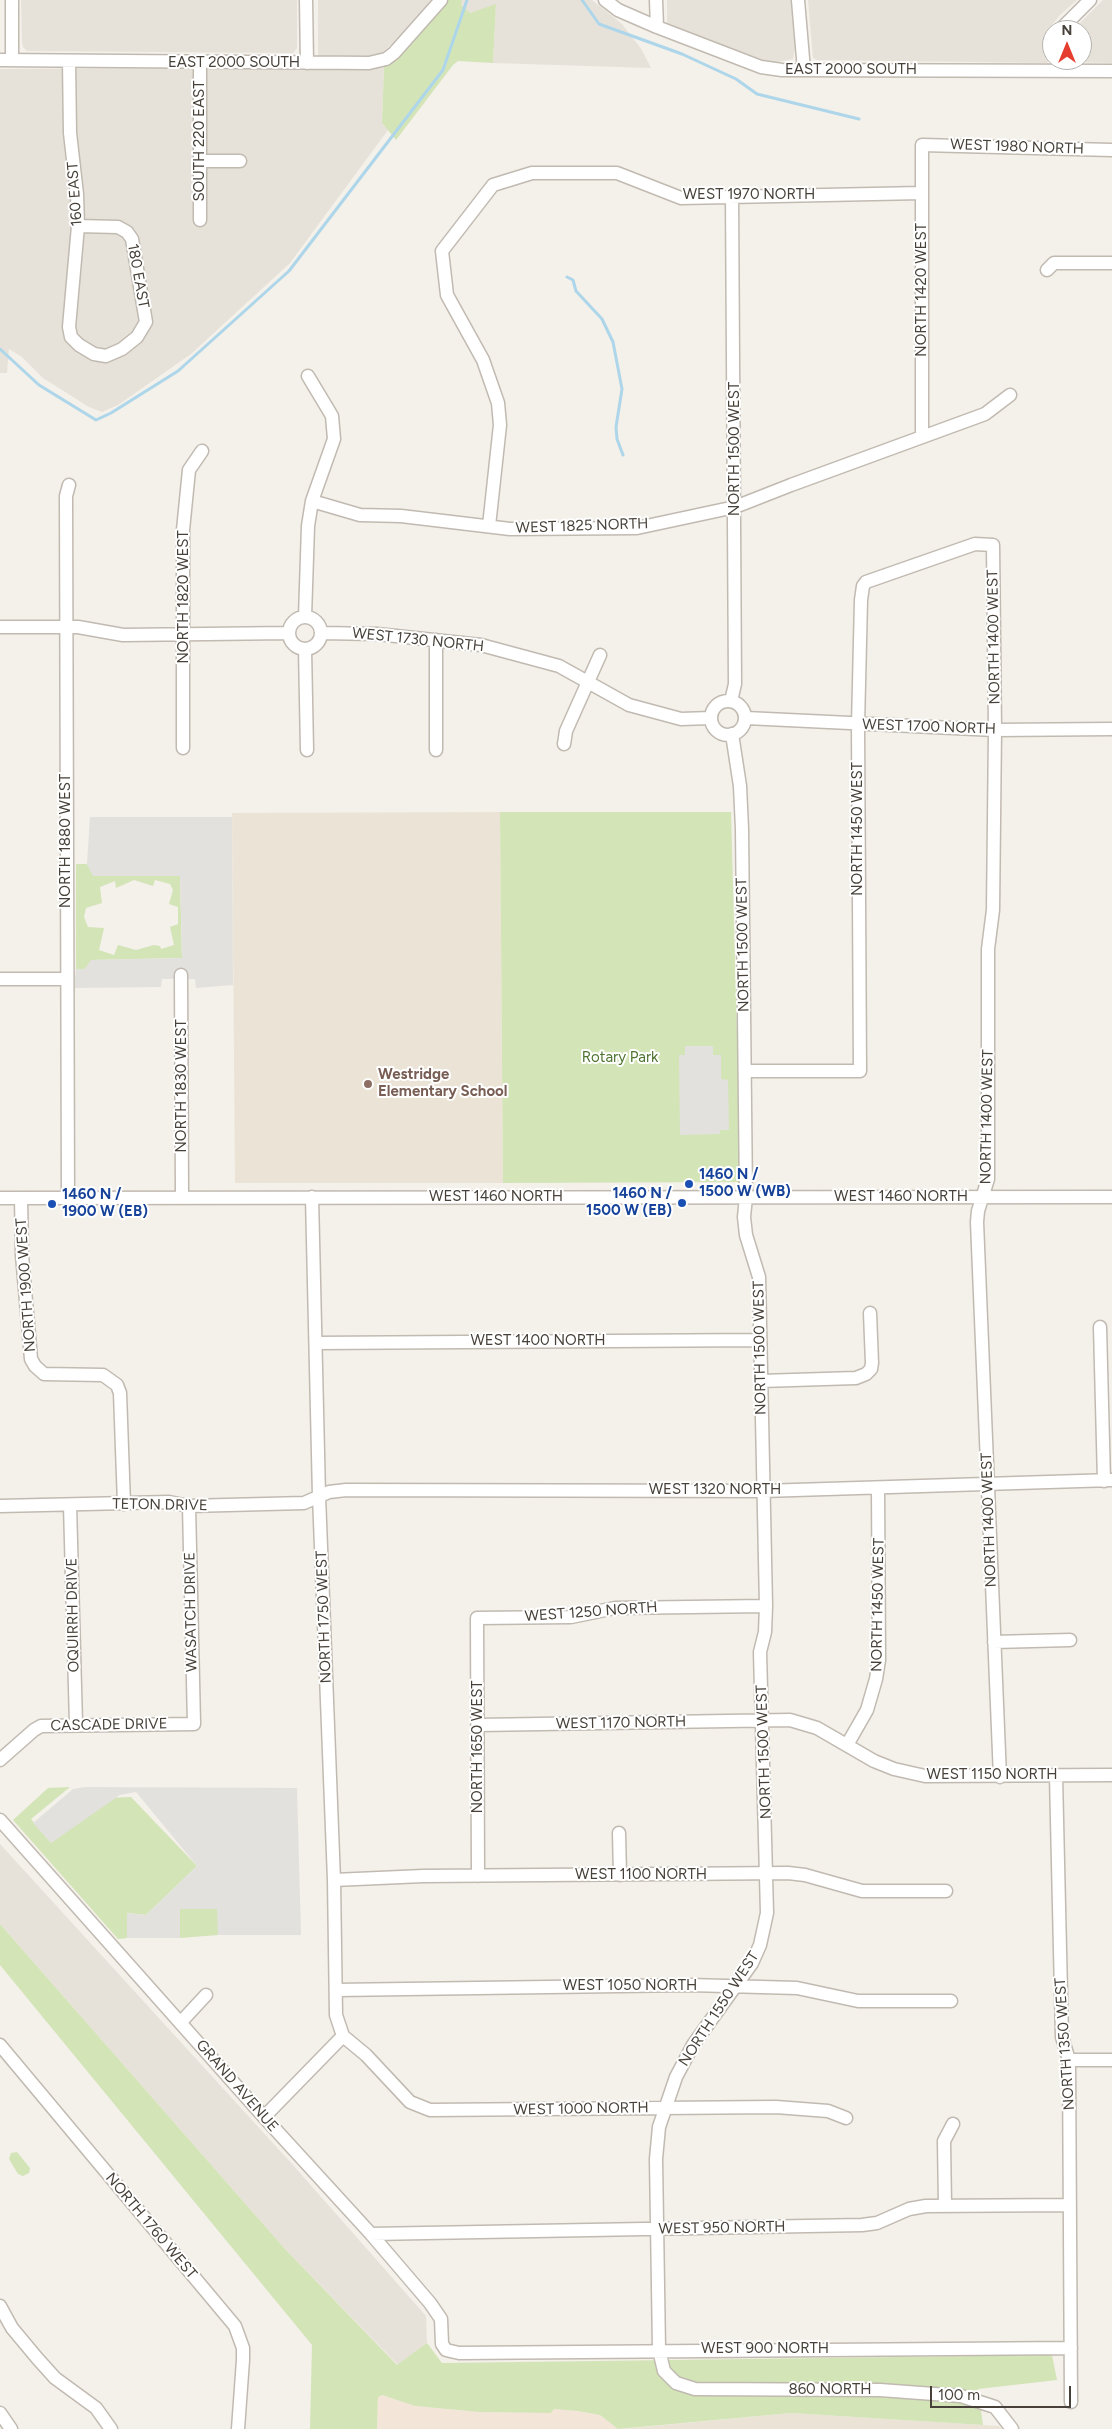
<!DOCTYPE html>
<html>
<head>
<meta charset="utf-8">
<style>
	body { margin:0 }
	#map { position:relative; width:1112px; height:2429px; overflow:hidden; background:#f4f0ea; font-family:Figtree,sans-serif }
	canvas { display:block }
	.north { position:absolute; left:1042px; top:20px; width:50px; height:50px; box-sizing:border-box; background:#fff; border:1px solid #b5b3b0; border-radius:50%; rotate:0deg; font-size:14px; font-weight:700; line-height:20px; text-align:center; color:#474139 }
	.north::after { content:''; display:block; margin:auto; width:18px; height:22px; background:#e53e30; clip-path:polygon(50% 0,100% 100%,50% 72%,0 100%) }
	.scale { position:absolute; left:930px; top:2386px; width:141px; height:22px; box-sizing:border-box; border:2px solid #474139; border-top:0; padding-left:6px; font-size:15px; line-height:18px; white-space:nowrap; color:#474139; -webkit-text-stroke:4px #fff; paint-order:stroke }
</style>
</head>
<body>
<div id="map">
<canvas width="1112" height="2429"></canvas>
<div class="north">N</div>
<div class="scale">100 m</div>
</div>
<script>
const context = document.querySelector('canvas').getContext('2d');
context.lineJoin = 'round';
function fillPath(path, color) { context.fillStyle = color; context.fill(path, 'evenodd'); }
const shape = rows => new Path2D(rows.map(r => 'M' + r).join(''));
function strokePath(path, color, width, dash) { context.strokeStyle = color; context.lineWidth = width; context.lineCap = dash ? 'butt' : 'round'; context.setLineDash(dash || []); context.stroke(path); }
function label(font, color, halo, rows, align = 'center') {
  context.font = font + ' Figtree,sans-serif'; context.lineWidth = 4; context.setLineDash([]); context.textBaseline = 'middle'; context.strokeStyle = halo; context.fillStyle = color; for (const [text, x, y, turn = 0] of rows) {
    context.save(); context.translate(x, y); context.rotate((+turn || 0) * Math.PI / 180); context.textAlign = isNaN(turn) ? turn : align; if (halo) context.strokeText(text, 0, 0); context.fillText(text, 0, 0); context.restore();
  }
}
fillPath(shape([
	[21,0,297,0,297,48,293,53,288,53,27,51,23,47,22,42],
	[318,0,431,0,408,30,378,56,318,56],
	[462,0,592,0,622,24,642,50,651,68,493,63,496,5,469,13,461,5],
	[667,0,791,0,795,47,793,59,772,63,667,25],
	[808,0,1077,0,1060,15,1051,26,1047,48,1048,63,817,60,813,58],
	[1103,0,1112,0,1112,63,1066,62,1066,60,1082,60,1082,30,1073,30],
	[384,67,382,123,388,130,290,263,191,354,118,405,102,412,89,407,43,378,22,357,9,349,7,373,0,373,0,69],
	[0,1844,292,2164,426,2316,427,2343,398,2365,285,2249,0,1924]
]), '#e7e2d9');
fillPath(shape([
	[382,2395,415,2406,479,2412,551,2413,554,2409,578,2411,600,2415,618,2429,377,2429,378,2396]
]), '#f3e6d8');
fillPath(shape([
	[500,812,503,1183,235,1183,232,813],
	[791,2413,999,2426,1001,2429,623,2429]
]), '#ebe4d6');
fillPath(shape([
	[448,0,462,0,461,5,470,13,496,4,493,63,458,61,453,65,396,140,382,123,384,67],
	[500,812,731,812,741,1182,503,1183],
	[76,864,87,864,94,876,180,876,182,958,92,960,85,969,76,969],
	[134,880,153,886,155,880,170,884,173,890,169,904,178,907,178,924,170,927,174,945,161,949,160,946,154,945,136,950,118,945,114,955,99,950,104,928,88,927,84,917,86,908,102,903,100,887,115,881,116,888],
	[70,1787,31,1819,51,1843,105,1798,131,1797,197,1866,146,1915,127,1913,127,1938,118,1939,13,1820,48,1788],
	[180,1909,218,1909,218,1935,180,1938],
	[0,1924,285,2249,397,2365,427,2343,442,2363,1052,2355,1057,2380,978,2389,983,2425,791,2413,618,2429,600,2415,578,2411,554,2409,551,2413,479,2412,415,2406,382,2395,378,2397,377,2429,310,2429,312,2345,0,1965],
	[17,2152,30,2168,29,2173,23,2176,18,2174,9,2159,11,2153]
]), '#d3e4b7');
fillPath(shape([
	[90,817,232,817,233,985,196,988,195,979,162,979,161,987,74,988,76,969,85,969,91,960,182,958,180,876,93,876,87,864],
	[685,1046,713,1046,713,1055,721,1055,721,1079,728,1080,729,1130,720,1130,720,1134,680,1135,679,1055,685,1055],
	[85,1787,297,1788,301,1935,218,1935,217,1909,180,1909,180,1938,127,1938,127,1913,146,1915,197,1866,136,1792,120,1795,51,1843,33,1823,73,1789]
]), '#e3e1de');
strokePath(shape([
	[582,0,599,24,682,54,736,79,757,94,859,119],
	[567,277,573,280,576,291,602,319,613,342,622,389,616,427,617,439,623,455],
	[0,349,39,385,96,420,111,413,178,371,289,271,443,70,467,0]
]), '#add6ea', 3);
const minor = shape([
	[12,0,12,60],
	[306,0,307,63],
	[605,0,618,10,657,27,761,67,782,70,1112,71],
	[656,0,657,27],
	[798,0,804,70],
	[1060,30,1090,0],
	[0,60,369,63,386,59,394,53,441,0],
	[69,61,70,133,77,194,78,226,69,327,71,337,79,345,94,354,106,356,122,349,137,337,146,322,132,239,127,232,118,227,78,226],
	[200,62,200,220],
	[200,161,240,161],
	[1047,270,1054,263,1112,263],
	[922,436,922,145,1112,150],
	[312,501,360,515,401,516,510,529,637,528,735,507,791,485,985,414,1010,395],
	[489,526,500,425,498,403,483,360,447,295,442,251,493,185,532,173,617,173,681,198,921,193],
	[305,617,308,526,312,501,334,439,332,416,308,376],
	'289 633a16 16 0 1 1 32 0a16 16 0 1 1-32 0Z',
	[0,627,78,627,123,635,289,633],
	[321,633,377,634,481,645,559,666,629,705,681,719,711,718],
	[436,640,436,750],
	[305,649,307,750],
	[731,701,735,684,732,196],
	'711 718a17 17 0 1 1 34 0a17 17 0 1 1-34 0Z',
	[746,718,995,730,1112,729],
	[732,734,740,786,742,829,746,1197,744,1217,746,1235,759,1277,766,1606,765,1632,760,1652,767,1913,760,1945,752,1963,693,2045,676,2077,659,2127,656,2159,659,2350,664,2371,676,2383,695,2389,880,2390,961,2396,995,2407,1012,2429],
	[564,744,566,731,600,655],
	[183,748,183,530,189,470,202,451],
	[181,975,182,1197],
	[0,979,65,979],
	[745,1071,860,1071,858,725,861,600,863,586,866,582,975,544,993,545,995,730,993,910,988,949,988,1179,978,1211,977,1222,1000,1777],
	[68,1197,66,496,69,485],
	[312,1197,319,1496,334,1880,336,2015,343,2036],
	[0,1198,1112,1197],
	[21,1198,22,1255,31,1359,35,1366,44,1374,103,1375,117,1385,120,1393,124,1504],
	[1100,1327,1104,1481],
	[317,1343,760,1340],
	[761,1381,856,1378,866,1374,871,1369,872,1363,870,1313],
	[70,1505,76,1724],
	[0,1506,169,1502,189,1506,304,1503,329,1492,346,1490,763,1491,1112,1480],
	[994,1642,1070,1640],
	[478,1725,790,1720,817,1728,874,1761,894,1769,925,1776,1112,1775],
	[847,1745,867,1710,876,1679,879,1660,878,1488],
	[0,1760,34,1730,41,1726,194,1724,189,1506],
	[1056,1776,1062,2037,1069,2060,1071,2402],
	[0,1820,264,2117,371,2234,430,2303,441,2319,442,2344,446,2350,459,2353,1071,2348],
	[619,1833,620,1875],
	[478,1876,477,1618,571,1617,615,1608,766,1606],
	[334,1880,423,1876,788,1873,805,1875,862,1891,946,1891],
	[336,1990,690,1985,797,1988,858,2001,951,2001],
	[181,2022,206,1995],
	[343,2036,366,2055,410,2102,430,2110,776,2107,828,2111,846,2118],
	[0,2045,235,2326,243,2348,243,2360,238,2429],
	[1069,2060,1112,2060],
	[264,2117,343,2036],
	[945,2206,944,2141,953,2124],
	[371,2234,862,2225,877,2223,909,2209,926,2206,1070,2205],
	[0,2306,12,2328,37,2358,55,2378,96,2408,111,2429],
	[0,2413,11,2429]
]);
strokePath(minor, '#c1bab1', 15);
strokePath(minor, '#fff', 12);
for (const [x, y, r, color] of [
	[368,1084,5,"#8d6e63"],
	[689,1184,5,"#1a4fb4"],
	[682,1203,5,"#1a4fb4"],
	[52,1204,5,"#1a4fb4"]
]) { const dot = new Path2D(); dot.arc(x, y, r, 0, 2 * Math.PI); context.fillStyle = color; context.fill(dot); strokePath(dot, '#fff', 2); }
label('15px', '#474139', '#fff', [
	["EAST 2000 SOUTH",234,63],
	["EAST 2000 SOUTH",851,70],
	["SOUTH 220 EAST",200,141,-90],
	["WEST 1980 NORTH",1017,147,2],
	["160 EAST",75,194,-94],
	["WEST 1970 NORTH",749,195],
	["180 EAST",138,276,80],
	["NORTH 1420 WEST",922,290,-90],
	["NORTH 1500 WEST",735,449,-90],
	["WEST 1825 NORTH",582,526,-2],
	["NORTH 1820 WEST",184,597,-90],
	["NORTH 1400 WEST",994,637,-91],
	["WEST 1730 NORTH",418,640,6],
	["WEST 1700 NORTH",929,727,2],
	["NORTH 1450 WEST",858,829,-90],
	["NORTH 1880 WEST",66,841,-90],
	["NORTH 1500 WEST",743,945,-91],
	["NORTH 1830 WEST",182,1086,-90],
	["NORTH 1400 WEST",987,1117,-89],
	["WEST 1460 NORTH",496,1197],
	["WEST 1460 NORTH",901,1197],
	["NORTH 1900 WEST",26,1285,-94],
	["WEST 1400 NORTH",538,1341],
	["NORTH 1500 WEST",760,1348,-91],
	["WEST 1320 NORTH",715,1490],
	["TETON DRIVE",160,1505,1],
	["NORTH 1400 WEST",989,1520,-92],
	["NORTH 1450 WEST",878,1605,-89],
	["WASATCH DRIVE",191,1612,-91],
	["WEST 1250 NORTH",591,1612,-4],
	["OQUIRRH DRIVE",73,1615,-91],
	["NORTH 1750 WEST",324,1617,-92],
	["WEST 1170 NORTH",621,1723,-1],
	["CASCADE DRIVE",109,1725,-1],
	["NORTH 1650 WEST",478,1747,-90],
	["NORTH 1500 WEST",764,1752,-92],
	["WEST 1150 NORTH",992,1775],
	["WEST 1100 NORTH",641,1875],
	["WEST 1050 NORTH",630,1986],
	["NORTH 1550 WEST",719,2009,-57],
	["NORTH 1350 WEST",1065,2044,-94],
	["GRAND AVENUE",237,2086,49],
	["WEST 1000 NORTH",581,2109,-1],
	["NORTH 1760 WEST",151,2226,50],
	["WEST 950 NORTH",722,2228,-1],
	["WEST 900 NORTH",765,2349],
	["860 NORTH",830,2390]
]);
label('15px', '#4f7431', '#fff', [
	["Rotary Park",620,1058]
]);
label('bold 15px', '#785e54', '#fff', [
	["Westridge",378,1075],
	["Elementary School",378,1092]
], 'left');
label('bold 15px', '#164399', '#fff', [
	["1460 N /",699,1175],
	["1500 W (WB)",699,1192],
	["1460 N /",672,1194,"right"],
	["1500 W (EB)",672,1211,"right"],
	["1460 N /",62,1195],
	["1900 W (EB)",62,1212]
], 'left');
</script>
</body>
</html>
